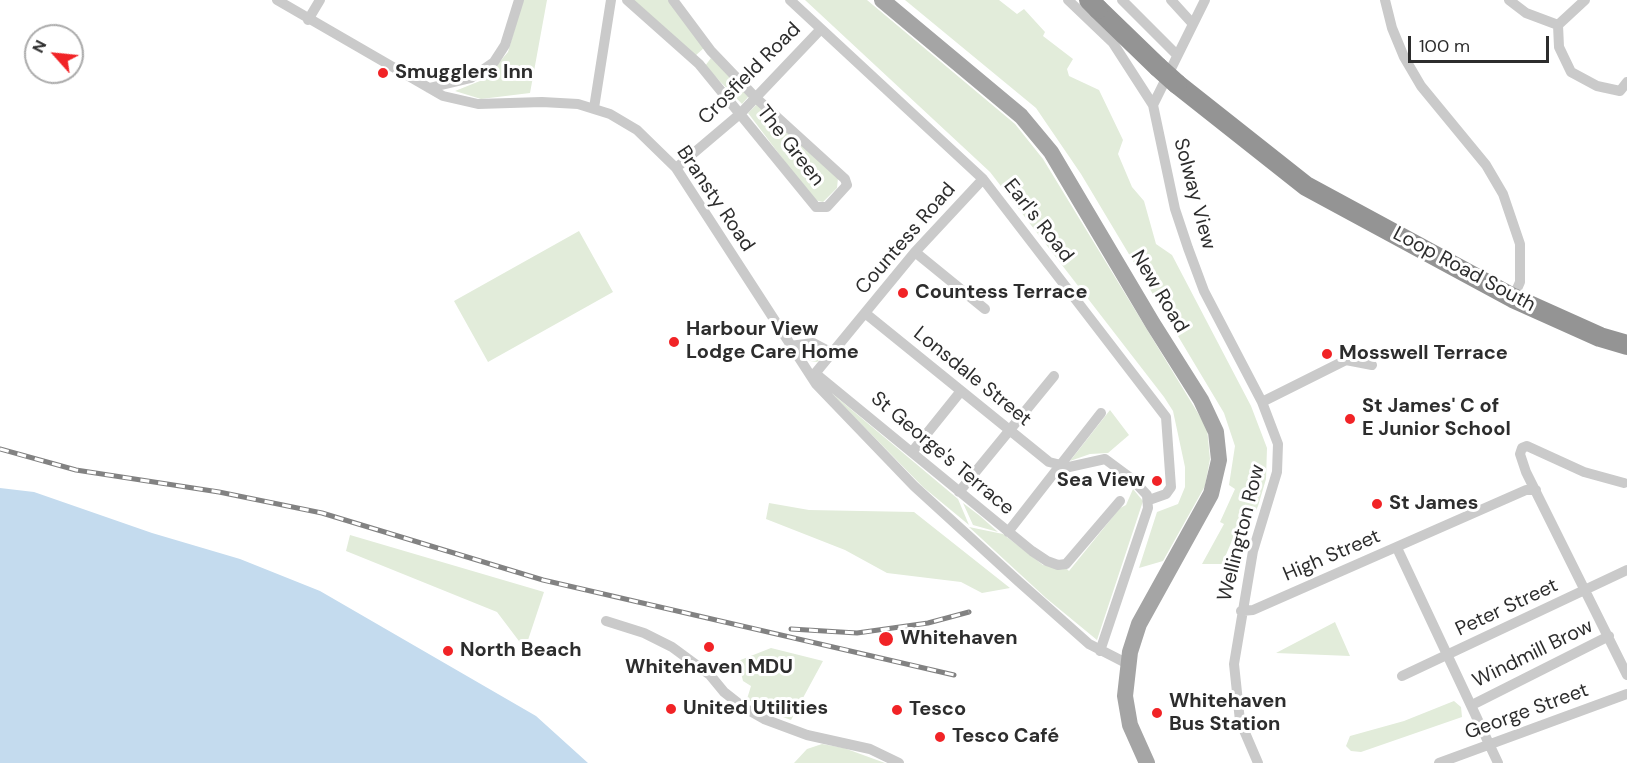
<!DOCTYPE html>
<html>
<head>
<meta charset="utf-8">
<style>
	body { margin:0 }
	#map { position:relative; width:1627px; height:763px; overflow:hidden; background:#fff; font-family:"DM Sans",sans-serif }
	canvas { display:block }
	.north { position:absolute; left:24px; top:24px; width:60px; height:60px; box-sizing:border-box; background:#fff; border:2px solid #ababab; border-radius:50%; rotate:297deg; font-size:16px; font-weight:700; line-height:24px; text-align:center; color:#2d2d2d }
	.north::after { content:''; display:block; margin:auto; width:21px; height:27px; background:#f12326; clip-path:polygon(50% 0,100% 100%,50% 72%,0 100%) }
	.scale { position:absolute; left:1408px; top:36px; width:141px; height:27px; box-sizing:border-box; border:3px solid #2d2d2d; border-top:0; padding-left:8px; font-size:18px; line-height:21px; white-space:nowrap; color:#2d2d2d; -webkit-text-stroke:4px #fff; paint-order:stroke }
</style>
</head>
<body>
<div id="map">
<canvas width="1627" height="763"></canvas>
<div class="north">N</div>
<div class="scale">100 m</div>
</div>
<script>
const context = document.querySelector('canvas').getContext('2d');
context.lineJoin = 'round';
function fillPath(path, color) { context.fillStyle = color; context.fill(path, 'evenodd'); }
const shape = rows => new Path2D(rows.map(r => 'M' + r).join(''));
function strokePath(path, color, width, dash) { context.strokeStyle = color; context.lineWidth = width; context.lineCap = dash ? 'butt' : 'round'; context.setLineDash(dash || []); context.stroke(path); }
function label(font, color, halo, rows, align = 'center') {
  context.font = font + ' "DM Sans",sans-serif'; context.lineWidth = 6; context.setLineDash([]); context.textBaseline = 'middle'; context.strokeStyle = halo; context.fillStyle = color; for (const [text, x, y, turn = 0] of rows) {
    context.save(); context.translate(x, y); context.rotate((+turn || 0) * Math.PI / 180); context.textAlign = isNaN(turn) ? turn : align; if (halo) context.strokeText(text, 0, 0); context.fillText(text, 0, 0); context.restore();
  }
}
fillPath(shape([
	[523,0,547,0,530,93,481,99,455,91,485,79,508,52],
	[632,0,669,0,705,47,695,56],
	[805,0,867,0,1015,124,1043,159,1207,428,1210,459,1205,486,1163,561,1139,568,1157,512,1178,504,1185,487,1185,467,1173,411,1164,397,990,172],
	[905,0,999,0,1017,14,1024,9,1045,32,1043,36,1073,59,1067,69,1069,76,1099,90,1123,140,1118,154,1132,187,1144,201,1156,244,1172,255,1251,406,1267,448,1266,479,1258,506,1245,533,1237,529,1222,564,1202,564,1224,524,1220,522,1235,489,1229,485,1235,446,1224,413,1081,174,1036,108],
	[711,58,749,96,742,104,705,66],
	[757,104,838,178,837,188,823,202,814,200,748,113],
	[579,231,613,292,488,362,454,301],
	[801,349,814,349,821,355,820,359,817,362,810,361],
	[828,390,958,499,969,525,923,487],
	[1110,410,1129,435,1108,453,1090,454,1070,461],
	[1133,489,1143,501,1097,640,1046,598,969,527,1003,534,1043,565,1066,568,1069,571,1120,508,1126,505],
	[769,503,809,510,914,512,1010,588,982,593,961,582,887,573,845,550,766,519],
	[963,503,980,516,998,532,973,525],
	[350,535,544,592,525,649,497,612,346,551],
	[1335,622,1350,656,1276,653],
	[771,648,823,661,791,720,769,712,747,699,751,686,743,681,738,661],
	[1454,701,1461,707,1462,717,1361,752,1351,751,1346,746,1350,736,1404,721],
	[822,744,844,748,885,763,794,763,807,749]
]), '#e2ecda');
fillPath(shape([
	[0,488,34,492,152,533,240,559,320,591,536,716,588,763,0,763]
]), '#c4dbee');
strokePath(shape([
	[277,0,443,96,478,104,542,102,578,104,610,114,637,130,676,168,816,384,914,486,1018,581,1089,644,1128,664],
	[627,0,699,64,816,207,827,207,847,185,845,179,756,98,711,51,673,0],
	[790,0,983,179,1166,417,1171,487,1166,494,1149,500],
	[1068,0,1113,43,1153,105,1175,209,1188,248,1204,291,1262,402,1278,444,1277,472,1253,551,1234,664,1240,721,1258,763],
	[1122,0,1177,55],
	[1171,0,1192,23],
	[1385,0,1392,28,1404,57,1421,86,1486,165,1503,194,1520,244,1520,282,1513,298],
	[1509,0,1526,13,1558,25],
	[1585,0,1558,25,1559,47,1571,72,1597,86,1620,91,1627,82],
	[308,20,320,0],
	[429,88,471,78,494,62,505,45,519,0],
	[1153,105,1205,0],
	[594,108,611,0],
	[676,168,741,113,820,30],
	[915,252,985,309],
	[865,313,1049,462,1069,467,1105,459,1132,479,1147,495,1148,508,1100,651],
	[790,346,813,343,832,353],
	[815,373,1032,551,1047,561,1058,565,1066,564,1120,501],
	[813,376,915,252,983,179],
	[1262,402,1346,360,1372,365],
	[912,452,961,391],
	[1624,483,1584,472,1527,446,1522,448,1520,454,1526,472,1627,675],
	[959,492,1054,376],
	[1008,532,1101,413],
	[1397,548,1498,763],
	[1241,611,1253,610,1526,490,1536,490],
	[606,621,644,633,672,647,710,675,724,692,743,707,764,719,807,735,870,749,899,763],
	[1402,676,1627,570],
	[1472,705,1609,636],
	[1439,763,1627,694]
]), '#cacaca', 10);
strokePath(shape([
	[882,0,1021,116,1051,152,1153,324,1201,400,1216,432,1219,460,1211,494,1139,624,1130,652,1125,696,1130,725,1147,763]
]), '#a5a5a5', 16);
strokePath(shape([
	[1098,9,1158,67],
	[1177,84,1306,186,1513,298,1600,337,1627,345]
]), '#949494', 20);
const rail = shape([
	[0,449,76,470,219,492,322,513,543,580,954,675],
	[791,629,857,633,928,623,969,612]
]);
strokePath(rail, '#828282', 5);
strokePath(rail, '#fff', 3, [9]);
strokePath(shape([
	[1089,0,1098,9],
	[1158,67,1177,84]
]), '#949494', 20);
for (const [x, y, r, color] of [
	[383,73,6,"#f12326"],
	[903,293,6,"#f12326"],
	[674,342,6,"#f12326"],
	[1327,354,6,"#f12326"],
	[1350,419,6,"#f12326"],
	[1157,481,6,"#f12326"],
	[1377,504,6,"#f12326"],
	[886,639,8,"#f12326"],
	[709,647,6,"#f12326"],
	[448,651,6,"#f12326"],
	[671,709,6,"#f12326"],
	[897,710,6,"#f12326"],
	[1157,713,6,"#f12326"],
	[940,737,6,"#f12326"]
]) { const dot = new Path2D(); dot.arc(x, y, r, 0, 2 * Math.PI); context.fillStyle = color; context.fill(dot); strokePath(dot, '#fff', 2); }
label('bold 20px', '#2d2d2d', '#fff', [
	["Smugglers Inn",395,73],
	["Countess Terrace",915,293],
	["Harbour View",686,330],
	["Lodge Care Home",686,353],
	["Mosswell Terrace",1339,354],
	["St James' C of",1362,407],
	["E Junior School",1362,430],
	["Sea View",1145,481,"right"],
	["St James",1389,504],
	["Whitehaven",900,639],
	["North Beach",460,651],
	["Whitehaven MDU",709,668,"center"],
	["Whitehaven",1169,702],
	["Bus Station",1169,725],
	["United Utilities",683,709],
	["Tesco",909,710],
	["Tesco Café",952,737]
], 'left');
label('20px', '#2d2d2d', '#fff', [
	["Crosfield Road",750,74,-45],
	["The Green",790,146,52],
	["Solway View",1194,194,75],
	["Bransty Road",715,199,56],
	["Earl's Road",1038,221,52],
	["Countess Road",906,239,-49],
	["Loop Road South",1464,270,28],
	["New Road",1159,292,59],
	["Lonsdale Street",972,377,39],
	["St George's Terrace",942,454,40],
	["Wellington Row",1242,533,-76],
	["High Street",1332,556,-23],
	["Peter Street",1507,608,-25],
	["Windmill Brow",1533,654,-26],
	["George Street",1527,712,-20]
]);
</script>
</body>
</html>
